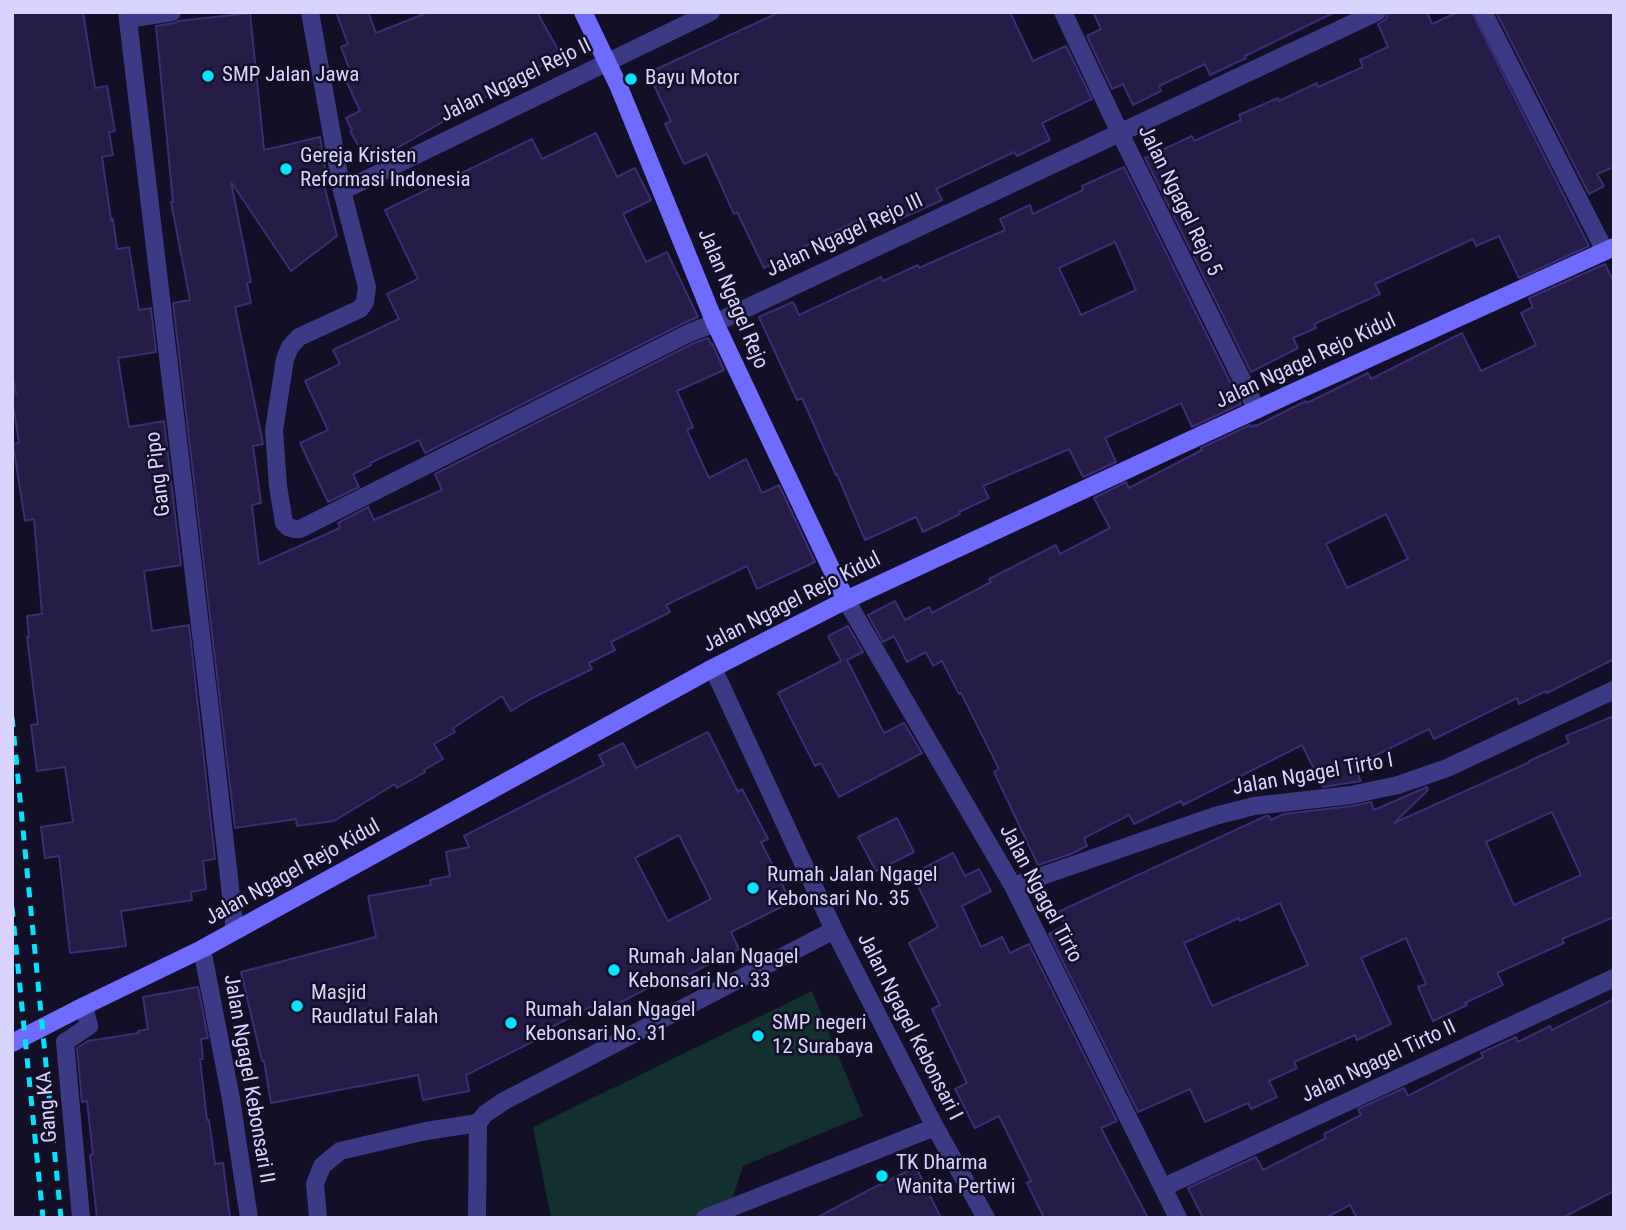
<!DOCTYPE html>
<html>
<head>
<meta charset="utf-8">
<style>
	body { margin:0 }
	#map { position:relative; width:1626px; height:1230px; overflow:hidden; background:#130f26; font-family:"Roboto Condensed",sans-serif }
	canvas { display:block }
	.frame { position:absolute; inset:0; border:14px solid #d9d4ff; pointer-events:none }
</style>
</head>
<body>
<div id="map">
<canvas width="1626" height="1230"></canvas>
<div class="frame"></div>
</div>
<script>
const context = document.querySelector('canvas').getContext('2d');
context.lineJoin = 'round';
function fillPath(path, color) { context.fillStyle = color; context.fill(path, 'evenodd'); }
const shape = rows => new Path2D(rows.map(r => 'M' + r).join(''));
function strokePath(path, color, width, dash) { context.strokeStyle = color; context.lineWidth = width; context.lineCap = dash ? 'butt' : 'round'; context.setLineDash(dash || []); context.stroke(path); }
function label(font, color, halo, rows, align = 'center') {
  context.font = font + ' "Roboto Condensed",sans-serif'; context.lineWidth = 5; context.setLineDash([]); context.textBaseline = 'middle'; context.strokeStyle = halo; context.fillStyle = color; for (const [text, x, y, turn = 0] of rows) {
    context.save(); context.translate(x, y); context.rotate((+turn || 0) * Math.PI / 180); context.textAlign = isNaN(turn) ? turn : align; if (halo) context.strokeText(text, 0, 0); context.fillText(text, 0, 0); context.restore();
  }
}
fillPath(shape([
	[812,991,863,1116,743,1166,726,1218,551,1218,533,1127]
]), '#12302f');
const building = shape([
	[12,12,83,12,95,88,107,86,115,131,109,132,113,155,102,157,111,220,113,219,117,249,129,247,139,310,151,308,156,352,118,358,129,427,164,421,181,565,144,571,152,631,189,625,215,859,203,861,206,889,191,892,192,900,121,911,126,946,70,953,59,856,45,858,41,827,73,822,65,767,37,771,31,725,38,724,27,637,29,637,27,616,42,614,34,519,25,521,13,444,19,443,12,398,12,394,16,394,12,370,12,12],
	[336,12,368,12,376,33,429,12,537,12,561,55,529,73,533,79,506,94,502,88,369,164,350,131,352,130,346,118,360,111,345,78,352,76,341,47,348,44,336,12],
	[780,12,1010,12,1033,61,1066,46,1092,99,1042,123,1050,140,1017,156,1014,152,936,189,942,200,900,219,894,207,860,223,859,220,819,239,764,268,737,212,734,214,707,154,684,164,665,124,671,121,648,73,780,12],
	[1093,12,1335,12,1245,56,1246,58,1210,75,1205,64,1159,86,1161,91,1133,105,1123,84,1112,89,1087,36,1101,29,1093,12],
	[1388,12,1427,12,1432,24,1458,12,1472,12,1589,246,1519,278,1499,236,1476,246,1473,239,1375,284,1380,294,1314,324,1316,328,1293,338,1298,348,1251,372,1145,158,1192,136,1194,141,1241,120,1239,115,1278,98,1279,101,1317,83,1318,87,1363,67,1360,60,1388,47,1378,24,1386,19,1388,12],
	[1496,12,1614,12,1614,167,1597,174,1604,186,1589,194,1496,12],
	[250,13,264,150,320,137,328,184,324,185,337,236,291,271,231,182,251,282,247,283,251,303,235,307,263,444,253,446,261,503,252,505,259,564,340,528,338,523,368,507,374,520,442,490,435,474,694,343,708,338,711,344,712,343,724,370,677,391,693,427,687,430,709,478,746,459,762,493,779,485,815,562,757,589,747,566,666,605,670,612,611,642,615,650,589,663,592,669,534,697,511,711,502,696,453,728,455,732,434,744,443,759,424,770,425,772,397,788,395,784,334,821,297,826,296,819,235,828,173,303,190,300,171,202,173,202,156,26,174,23,179,21,250,13],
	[596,133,617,177,635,168,651,200,623,214,646,262,667,252,698,317,684,323,425,453,419,440,370,463,371,465,353,474,359,487,328,502,300,443,328,430,305,381,340,364,333,350,399,319,387,294,418,279,385,210,532,139,542,159,596,133],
	[1124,167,1241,404,1192,427,1181,403,1105,438,1116,462,1083,477,1069,449,983,486,989,498,959,512,960,514,923,532,916,517,865,540,837,474,836,475,802,398,797,400,759,317,793,302,799,315,881,277,883,281,918,265,919,268,1005,230,1000,219,1030,205,1033,214,1083,190,1082,186,1124,167],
	[1115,242,1136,290,1081,315,1059,268,1115,242],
	[1605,264,1614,283,1614,659,1547,693,1546,691,1519,704,1517,698,1434,739,1429,729,1354,766,1361,781,1323,787,1302,745,1183,805,1181,801,1134,824,1129,815,1084,838,1087,846,1071,854,1038,865,994,772,999,769,961,693,959,694,942,661,933,666,926,652,907,662,894,636,883,642,868,615,895,601,905,620,929,607,932,613,991,582,989,579,1056,545,1060,554,1110,528,1094,498,1126,482,1129,488,1202,450,1201,448,1250,425,1251,427,1255,425,1256,426,1306,401,1307,403,1368,373,1371,379,1462,333,1481,371,1536,345,1521,313,1533,307,1529,298,1605,264],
	[1386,514,1408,559,1347,588,1326,544,1386,514],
	[848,626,863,652,847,660,884,733,904,723,922,753,839,797,821,763,815,766,778,693,841,661,828,636,848,626],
	[1614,716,1614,917,1562,939,1564,943,1497,973,1503,985,1465,1003,1467,1005,1433,1021,1418,987,1426,984,1406,938,1361,958,1391,1024,1357,1040,1355,1035,1294,1062,1297,1068,1269,1081,1277,1097,1251,1109,1248,1103,1205,1122,1190,1089,1138,1112,1049,934,1065,925,1058,912,1266,816,1269,816,1271,820,1284,814,1352,806,1371,802,1374,810,1427,787,1428,790,1394,823,1530,762,1529,761,1569,743,1566,736,1614,716],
	[1552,812,1581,875,1514,905,1486,842,1552,812],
	[1280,903,1308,965,1212,1006,1184,943,1239,918,1240,921,1280,903],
	[708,732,738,792,742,789,768,839,761,842,791,902,731,932,739,949,676,981,673,975,604,1011,600,1002,542,1032,544,1036,466,1075,469,1091,423,1100,418,1075,271,1103,264,1061,262,1061,241,972,376,937,368,896,431,885,430,880,450,876,446,852,469,847,464,836,604,765,599,755,623,743,636,768,708,732],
	[679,835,711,899,668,921,635,858,679,835],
	[897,818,914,852,876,871,858,837,897,818],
	[953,853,965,876,979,869,991,891,962,906,981,947,1002,937,1010,953,1029,944,1117,1121,1101,1128,1148,1218,1044,1218,1027,1183,1031,1181,999,1116,975,1128,955,1089,967,1083,932,1009,940,1005,909,943,938,927,912,874,953,853],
	[198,987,208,1038,201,1039,203,1059,200,1059,207,1120,209,1120,215,1164,223,1163,230,1218,97,1218,90,1155,93,1154,87,1101,82,1102,77,1048,88,1041,139,1033,138,1031,148,1029,143,997,198,987],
	[1614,999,1614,1191,1562,1218,1357,1218,1350,1205,1325,1218,1203,1218,1188,1188,1256,1157,1263,1170,1326,1138,1324,1134,1361,1115,1358,1109,1404,1088,1408,1096,1483,1057,1481,1053,1516,1037,1518,1042,1550,1026,1552,1030,1614,999],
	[916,1167,941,1218,816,1218,871,1189,916,1167]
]);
fillPath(building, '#241b47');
strokePath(building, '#3b2d73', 2);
strokePath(shape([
	[318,1218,315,1184,322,1166,340,1151,426,1131,478,1123],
	[705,1218,872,1152]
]), '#3d3a85', 18);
strokePath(shape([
	[127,12,209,701,235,931],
	[310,12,342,191,367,287,365,302,360,309,299,337,290,347,285,359,274,430,278,486,284,523,288,527,295,529,300,529,689,333,715,323,1377,12],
	[1063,12,1120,133,1257,410],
	[1483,12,1605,251],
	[128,19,172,12],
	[342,191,711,12],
	[846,600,1013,886,1178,1218],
	[713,668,834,930,935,1127,986,1218],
	[1013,886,1215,816,1254,806,1351,795,1398,785,1447,768,1614,690],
	[202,949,231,1099,249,1218],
	[872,1152,935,1127],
	[1164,1187,1614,978],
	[81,1218,65,1042,89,1026,84,1006],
	[477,1218,478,1123,485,1114,504,1101,834,930]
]), '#3d3a85', 18);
strokePath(shape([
	[583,12,619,87,715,323,846,600],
	[12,1043,84,1006,202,949,713,668,846,600,1290,394,1614,247]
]), '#6f6bff', 18);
strokePath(shape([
	[12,717,61,1218],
	[12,907,43,1218]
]), '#00e5ff', 5, [10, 9]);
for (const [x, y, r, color] of [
	[208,76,7,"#00e5ff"],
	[631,79,7,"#00e5ff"],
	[286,169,7,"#00e5ff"],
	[753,888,7,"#00e5ff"],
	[614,970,7,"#00e5ff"],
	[297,1006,7,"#00e5ff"],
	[511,1023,7,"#00e5ff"],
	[758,1036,7,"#00e5ff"],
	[882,1176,7,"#00e5ff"]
]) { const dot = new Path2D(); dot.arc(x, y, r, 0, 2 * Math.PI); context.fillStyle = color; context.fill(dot); strokePath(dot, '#130f26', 2.5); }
label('21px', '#d9d4ff', '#130f26', [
	["SMP Jalan Jawa",222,76],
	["Bayu Motor",645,79],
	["Gereja Kristen",300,157],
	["Reformasi Indonesia",300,181],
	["Rumah Jalan Ngagel",767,876],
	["Kebonsari No. 35",767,900],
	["Rumah Jalan Ngagel",628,958],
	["Kebonsari No. 33",628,982],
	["Masjid",311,994],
	["Raudlatul Falah",311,1018],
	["Rumah Jalan Ngagel",525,1011],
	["Kebonsari No. 31",525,1035],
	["SMP negeri",772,1024],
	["12 Surabaya",772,1048],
	["TK Dharma",896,1164],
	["Wanita Pertiwi",896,1188]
], 'left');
label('21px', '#d9d4ff', '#130f26', [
	["Jalan Ngagel Rejo II",516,81,-26],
	["Jalan Ngagel Rejo 5",1179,201,64],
	["Jalan Ngagel Rejo III",845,236,-25],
	["Jalan Ngagel Rejo",732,299,67],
	["Jalan Ngagel Rejo Kidul",1306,362,-25],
	["Gang Pipo",159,474,-97],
	["Jalan Ngagel Rejo Kidul",792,603,-27],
	["Jalan Ngagel Tirto I",1313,775,-10],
	["Jalan Ngagel Rejo Kidul",293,873,-29],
	["Jalan Ngagel Tirto",1040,894,62],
	["Jalan Ngagel Kebonsari I",909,1027,63],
	["Jalan Ngagel Tirto II",1379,1062,-25],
	["Jalan Ngagel Kebonsari II",248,1079,80],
	["Gang KA",48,1107,-95]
]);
</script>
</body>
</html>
